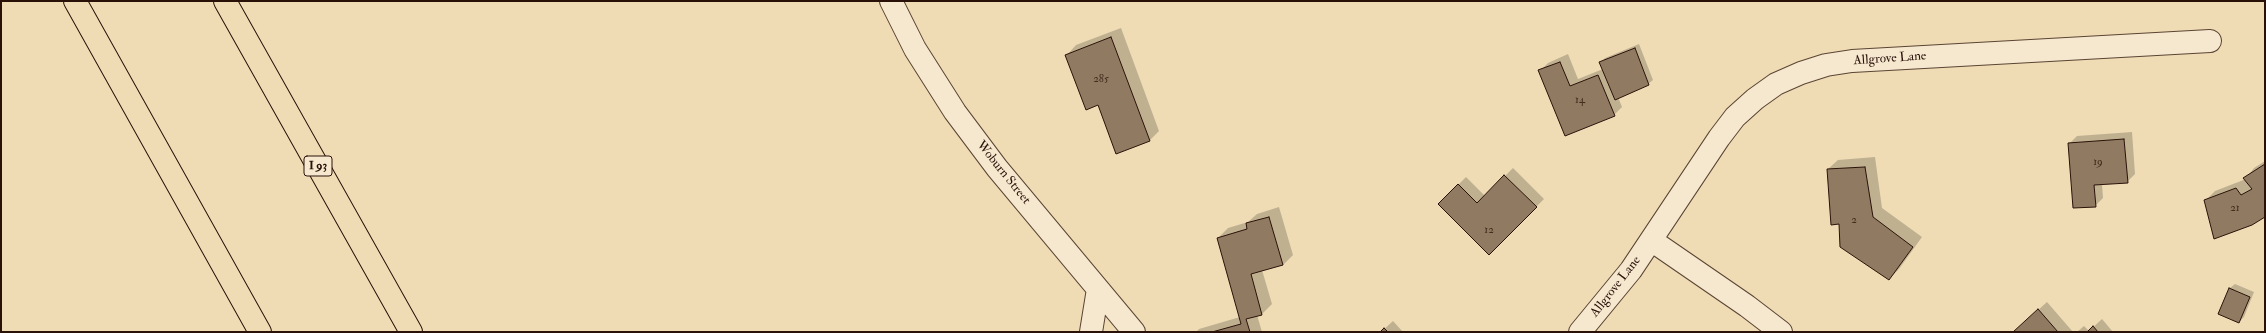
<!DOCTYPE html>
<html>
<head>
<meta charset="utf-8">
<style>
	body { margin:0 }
	#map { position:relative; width:2266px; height:333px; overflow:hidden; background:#efdcb5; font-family:"IM FELL Double Pica",serif }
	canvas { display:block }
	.frame { position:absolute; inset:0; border:2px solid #2a1108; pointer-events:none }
</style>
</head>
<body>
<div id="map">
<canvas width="2266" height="333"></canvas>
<div class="frame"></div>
</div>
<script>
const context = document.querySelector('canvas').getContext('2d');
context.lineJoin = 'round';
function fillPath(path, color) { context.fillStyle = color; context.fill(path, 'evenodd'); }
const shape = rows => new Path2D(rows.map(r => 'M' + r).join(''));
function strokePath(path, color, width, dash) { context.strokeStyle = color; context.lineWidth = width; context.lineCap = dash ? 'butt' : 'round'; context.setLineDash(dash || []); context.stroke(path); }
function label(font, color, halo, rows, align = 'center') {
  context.font = font + ' "IM FELL Double Pica",serif'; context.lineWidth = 3; context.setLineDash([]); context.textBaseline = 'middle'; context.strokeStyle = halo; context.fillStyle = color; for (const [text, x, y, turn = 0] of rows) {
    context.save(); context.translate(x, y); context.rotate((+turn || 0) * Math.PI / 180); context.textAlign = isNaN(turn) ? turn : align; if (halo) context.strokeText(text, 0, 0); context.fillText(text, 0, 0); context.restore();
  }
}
fillPath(shape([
	[1121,28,1159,131,1150,140,1099,104,1067,55,1076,45],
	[1639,44,1653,80,1648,84,1618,97,1622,107,1614,115,1540,71,1548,63,1568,54,1578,79,1603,69,1600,63,1605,58],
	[2132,132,2135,174,2127,182,2102,184,2103,198,2095,206,2069,144,2077,136],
	[1875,157,1882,208,1922,237,1899,269,1889,279,1840,223,1828,169,1838,160],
	[2265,161,2265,216,2205,201,2215,191,2246,179,2254,168],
	[1513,168,1544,199,1489,254,1439,204,1466,177,1485,196],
	[1279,207,1293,255,1283,265,1262,270,1272,304,1262,314,1257,315,1262,332,1196,332,1199,329,1240,317,1218,238,1228,228,1248,222,1257,214],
	[2235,284,2254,292,2244,317,2239,322,2220,314,2230,288],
	[2047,302,2073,332,2014,332,2017,329],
	[2102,319,2113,332,2077,332,2084,326,2089,331],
	[1393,321,1403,332,1381,332]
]), '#0003');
const building = shape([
	[1111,37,1150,141,1116,154,1098,105,1086,110,1065,55,1111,37],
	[1635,48,1649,85,1615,100,1599,62,1635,48],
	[1560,62,1570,86,1598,75,1615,116,1565,136,1538,70,1560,62],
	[2124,139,2128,183,2094,185,2096,207,2073,208,2068,143,2124,139],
	[2265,164,2265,217,2252,225,2214,239,2204,200,2236,188,2241,195,2252,189,2243,178,2265,164],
	[1865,167,1873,217,1913,247,1889,280,1840,247,1839,224,1831,225,1827,169,1865,167],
	[1504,175,1537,207,1489,255,1438,204,1458,184,1477,203,1504,175],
	[1269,217,1283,265,1251,274,1262,315,1246,319,1250,332,1212,332,1241,324,1217,238,1247,229,1246,223,1269,217],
	[2229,288,2250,297,2239,323,2218,314,2229,288],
	[2038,309,2058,332,2013,332,2038,309],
	[2093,326,2098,332,2087,332,2093,326],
	[1384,328,1388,332,1380,332,1384,328]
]);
fillPath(building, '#907b62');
strokePath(building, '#2a1108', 1);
const minor = shape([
	[891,1,915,49,955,112,997,168,1134,332],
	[1651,240,1747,306,1781,332],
	[1091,332,1098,289],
	[1580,332,1631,270,1719,138,1735,117,1755,99,1776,84,1801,73,1826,65,1852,61,2210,41]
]);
const highway = shape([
	[75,1,260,332],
	[225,1,411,332]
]);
strokePath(minor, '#5b4433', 24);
strokePath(highway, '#2a1108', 24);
strokePath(minor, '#f5e8cf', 22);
strokePath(highway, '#efdcb5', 22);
label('11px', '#442c1e', null, [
	["285",1101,80],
	["14",1580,101],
	["19",2098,163],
	["21",2235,209],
	["2",1854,221],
	["12",1489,231]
]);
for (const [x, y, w] of [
	[318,166,28]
]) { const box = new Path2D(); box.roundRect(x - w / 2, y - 10, w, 20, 3); context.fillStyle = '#f5e8cf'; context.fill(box); strokePath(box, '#2a1108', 1); }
label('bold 12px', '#2a1108', null, [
	["I 93",318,166]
]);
label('13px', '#2a1108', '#f5e8cf', [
	["Allgrove Lane",1890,59,-4],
	["Woburn Street",1003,173,51],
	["Allgrove Lane",1616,287,-52]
]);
</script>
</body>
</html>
